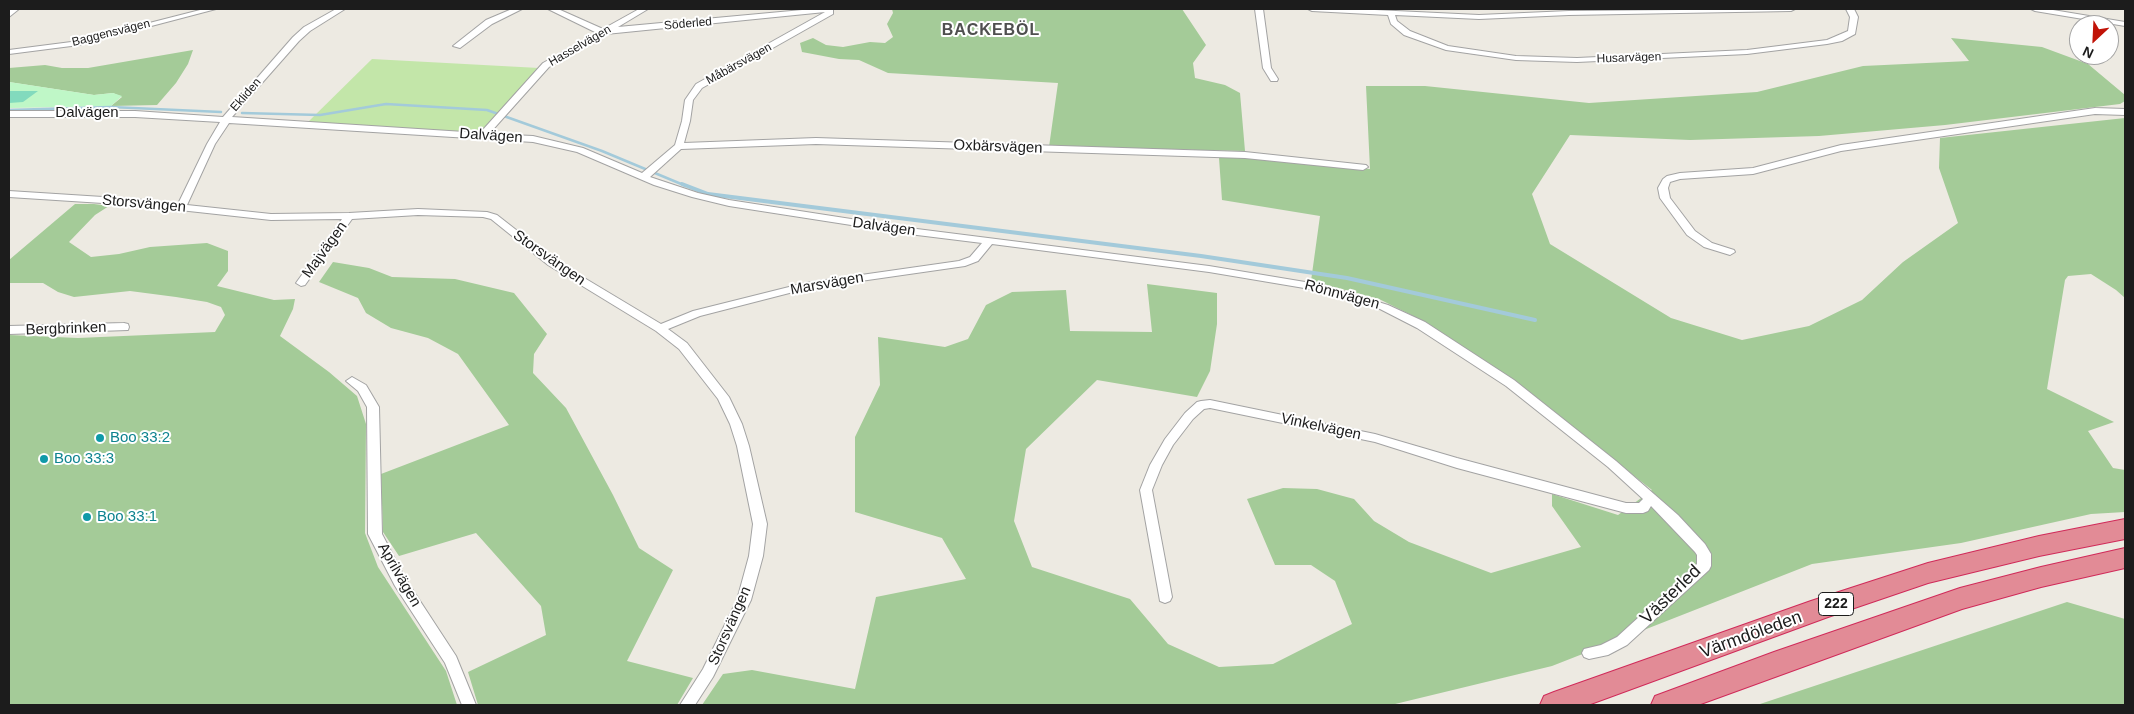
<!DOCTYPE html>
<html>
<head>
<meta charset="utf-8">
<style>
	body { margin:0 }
	#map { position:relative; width:2134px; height:714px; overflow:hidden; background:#edeae2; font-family:Arial,sans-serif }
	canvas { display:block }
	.frame { position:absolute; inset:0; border:10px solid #1c1c1c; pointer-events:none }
	.north { position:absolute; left:2069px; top:15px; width:50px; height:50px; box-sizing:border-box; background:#fff; border:1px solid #a4a4a4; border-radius:50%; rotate:205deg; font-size:14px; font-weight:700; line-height:20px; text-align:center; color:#1c1c1c }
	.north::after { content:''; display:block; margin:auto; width:18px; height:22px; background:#c11307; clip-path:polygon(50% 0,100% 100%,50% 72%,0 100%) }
</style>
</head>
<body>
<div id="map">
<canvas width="2134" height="714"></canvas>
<div class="frame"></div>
<div class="north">N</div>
</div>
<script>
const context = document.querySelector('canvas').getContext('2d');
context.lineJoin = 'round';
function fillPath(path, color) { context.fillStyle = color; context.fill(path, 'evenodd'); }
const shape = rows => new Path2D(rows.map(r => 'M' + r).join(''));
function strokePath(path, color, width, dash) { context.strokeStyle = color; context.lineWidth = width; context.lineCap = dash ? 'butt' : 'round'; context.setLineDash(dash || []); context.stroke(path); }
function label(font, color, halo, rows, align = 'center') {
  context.font = font + ' Arial,sans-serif'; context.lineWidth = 4; context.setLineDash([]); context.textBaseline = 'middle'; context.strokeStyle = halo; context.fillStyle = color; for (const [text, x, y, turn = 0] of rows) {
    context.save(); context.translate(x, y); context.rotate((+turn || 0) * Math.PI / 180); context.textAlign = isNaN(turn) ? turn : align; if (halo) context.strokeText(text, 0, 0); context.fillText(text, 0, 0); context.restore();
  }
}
fillPath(shape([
	[372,59,539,68,480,133,308,122]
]), '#c3e6a9');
fillPath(shape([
	[892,9,1182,9,1206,45,1193,63,1195,78,1225,85,1240,93,1245,151,1049,147,1058,83,888,73,859,60,839,59,802,52,800,43,813,38,826,45,843,47,870,42,885,43,893,37,887,24,893,13],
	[1951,38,2042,47,2088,64,2125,95,2125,101,2120,104,1945,125,1819,136,1690,140,1570,135,1532,194,1550,244,1671,318,1742,340,1809,326,1862,300,1903,262,1958,223,1939,168,1940,138,2125,118,2125,298,2116,290,2091,274,2068,276,2065,280,2047,389,2114,422,2088,431,2113,468,2125,470,2125,512,2091,514,1961,543,1812,564,1552,666,1391,705,702,705,723,674,752,670,855,689,876,597,966,579,942,538,855,512,855,437,880,385,878,337,945,347,968,339,986,305,1012,292,1066,290,1070,331,1152,332,1147,284,1217,293,1217,324,1210,371,1197,397,1097,380,1026,449,1014,521,1032,567,1130,599,1168,644,1219,667,1273,664,1352,624,1335,581,1311,565,1275,565,1247,499,1283,488,1317,489,1354,499,1374,521,1409,542,1491,573,1581,547,1552,506,1552,494,1618,515,1652,490,1519,386,1423,321,1379,299,1311,281,1320,216,1222,200,1219,158,1252,158,1370,169,1366,86,1425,86,1589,103,1757,92,1863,66,1969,61],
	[193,50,188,64,176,83,157,105,111,106,122,97,113,93,94,95,9,82,9,68,45,65,62,68,88,68],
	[75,204,94,204,109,206,95,215,69,242,91,257,119,254,150,247,207,243,228,251,228,271,217,286,274,300,295,299,293,309,280,336,329,372,357,396,366,424,365,533,378,567,446,671,457,705,9,705,9,335,78,338,215,332,225,315,221,307,207,302,176,297,130,291,74,297,58,292,43,283,9,283,9,260],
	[333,262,369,268,392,277,455,279,514,293,547,334,534,354,533,373,566,408,613,495,639,548,673,570,627,661,693,678,677,705,478,705,468,672,546,635,541,606,476,533,399,556,383,532,381,474,509,425,458,354,428,338,391,328,366,313,358,298,319,282],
	[2067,602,2125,619,2125,705,1757,705]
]), '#a4cb98');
fillPath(shape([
	[9,82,94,95,113,93,122,96,111,106,9,108]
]), '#bff7c7');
fillPath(shape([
	[9,91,38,91,23,102,9,103]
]), '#82dabd');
strokePath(shape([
	[9,110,111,107,221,112],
	[242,113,320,115,386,104,487,110,602,151,686,186]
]), '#a3cada', 2.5);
strokePath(shape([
	[682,184,708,194,1201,256,1347,278,1535,320]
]), '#a3cada', 4);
const minor = shape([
	[11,9,19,9,9,17,9,11,11,9],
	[204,9,216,9,79,45,9,54,9,50,79,41,204,9],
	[336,9,345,9,310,31,299,41,232,117,480,133,543,63,597,33,548,9,558,9,603,29,639,9,648,9,618,27,813,9,833,9,833,14,702,88,693,100,690,121,684,143,816,138,1245,152,1366,165,1368,167,1363,170,1245,158,816,144,681,149,650,177,698,193,729,200,909,228,1209,266,1323,285,1388,305,1425,322,1514,380,1616,461,1678,515,1705,544,1711,554,1711,566,1709,570,1627,645,1608,655,1589,659,1584,657,1582,653,1584,649,1601,645,1617,637,1697,564,1697,555,1695,552,1651,506,1648,511,1643,513,1626,513,1457,468,1375,442,1210,408,1204,409,1193,419,1173,445,1162,465,1152,490,1172,597,1170,601,1165,603,1160,601,1140,490,1150,465,1165,439,1185,413,1197,402,1201,401,1210,400,1375,434,1457,458,1626,503,1639,503,1643,499,1608,467,1506,386,1417,328,1380,309,1322,291,1209,272,992,244,978,261,965,266,805,289,700,316,668,329,687,343,729,397,742,424,749,446,767,524,763,556,751,600,713,677,695,705,680,705,703,669,737,600,749,556,753,524,737,446,730,424,718,399,679,349,656,331,548,265,491,219,483,217,418,215,352,219,305,285,301,286,296,283,342,219,271,220,134,205,9,197,9,191,134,199,178,204,207,144,220,122,135,117,9,117,9,111,135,111,223,117,293,37,304,27,336,9],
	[825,12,696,84,685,100,682,121,675,145,642,173,583,148,533,136,489,134,549,67,606,34,825,12],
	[229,123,533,142,577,152,654,185,692,197,729,206,909,234,982,243,970,257,959,261,805,283,693,311,661,324,556,261,497,215,487,212,418,209,349,213,271,214,187,205,215,144,229,123],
	[512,9,522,9,492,24,460,48,453,46,486,20,512,9],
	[1255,9,1263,9,1271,68,1278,79,1277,81,1271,81,1263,68,1255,9],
	[1308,9,1354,9,1479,15,1569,11,1795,9,1791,11,1569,15,1479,19,1395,15,1397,21,1410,31,1448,46,1516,56,1577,58,1747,50,1827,40,1848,31,1850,17,1846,9,1854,9,1858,17,1855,34,1842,41,1827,44,1747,54,1577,62,1516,60,1446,50,1404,35,1391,24,1388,15,1312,11,1308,9],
	[2031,9,2047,9,2125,22,2125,26,2035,11,2031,9],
	[2095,108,2125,109,2125,115,2095,114,1841,151,1753,174,1680,179,1670,182,1668,188,1670,198,1695,231,1712,243,1734,250,1735,252,1730,255,1704,247,1687,235,1660,198,1658,188,1663,179,1667,176,1680,173,1753,168,1841,145,2095,108],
	[124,323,128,324,129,327,128,330,9,334,9,326,124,323],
	[352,377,366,385,379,407,382,534,405,578,456,656,476,705,462,705,445,663,395,586,368,534,367,407,358,391,346,381,352,377]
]);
const motorway = shape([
	[2125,519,2125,539,2039,556,1928,583,1828,617,1588,705,1540,705,1544,696,1554,692,1811,601,1928,563,2039,536,2125,519],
	[2125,548,2125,568,2041,587,1962,609,1698,705,1651,705,1655,696,1774,652,1960,588,2041,567,2125,548]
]);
strokePath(minor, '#a3a3a3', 2);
strokePath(motorway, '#d02a59', 2);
fillPath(minor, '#fff');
fillPath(motorway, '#e28b96');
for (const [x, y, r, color] of [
	[100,438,5,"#0f9aa8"],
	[44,459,5,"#0f9aa8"],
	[87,517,5,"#0f9aa8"]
]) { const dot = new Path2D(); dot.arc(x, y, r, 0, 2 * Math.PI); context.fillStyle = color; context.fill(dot); strokePath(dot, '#fff', 2); }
label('12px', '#1c1c1c', '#fff', [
	["Söderled",688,24,-5],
	["Baggensvägen",111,33,-14],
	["Hasselvägen",580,46,-30],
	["Husarvägen",1629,58,-2],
	["Måbärsvägen",739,64,-29],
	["Ekliden",246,95,-49]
]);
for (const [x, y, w] of [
	[1836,604,35]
]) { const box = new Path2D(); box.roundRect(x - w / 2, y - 11.5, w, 23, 4); context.fillStyle = '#fff'; context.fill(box); strokePath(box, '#1c1c1c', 1); }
label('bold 14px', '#1c1c1c', null, [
	["222",1836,604]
]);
label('15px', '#1c1c1c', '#fff', [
	["Dalvägen",87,113],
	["Dalvägen",491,136,4],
	["Oxbärsvägen",998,147,2],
	["Storsvängen",144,204,5],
	["Dalvägen",884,227,8],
	["Majvägen",325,250,-54],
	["Storsvängen",549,258,35],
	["Marsvägen",827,284,-10],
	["Rönnvägen",1342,295,15],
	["Bergbrinken",66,329,-2],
	["Vinkelvägen",1321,427,12],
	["Aprilvägen",399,575,60],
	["Storsvängen",730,626,-66]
]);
label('15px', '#0d838f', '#fff', [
	["Boo 33:2",110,438],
	["Boo 33:3",54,459],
	["Boo 33:1",97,517]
], 'left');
context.letterSpacing = '1px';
label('bold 16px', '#4f4f4f', '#fff', [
	["BACKEBÖL",991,31]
]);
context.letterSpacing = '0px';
label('18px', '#1c1c1c', '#fff', [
	["Västerled",1671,595,-44],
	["Värmdöleden",1751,635,-20]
]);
</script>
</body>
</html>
